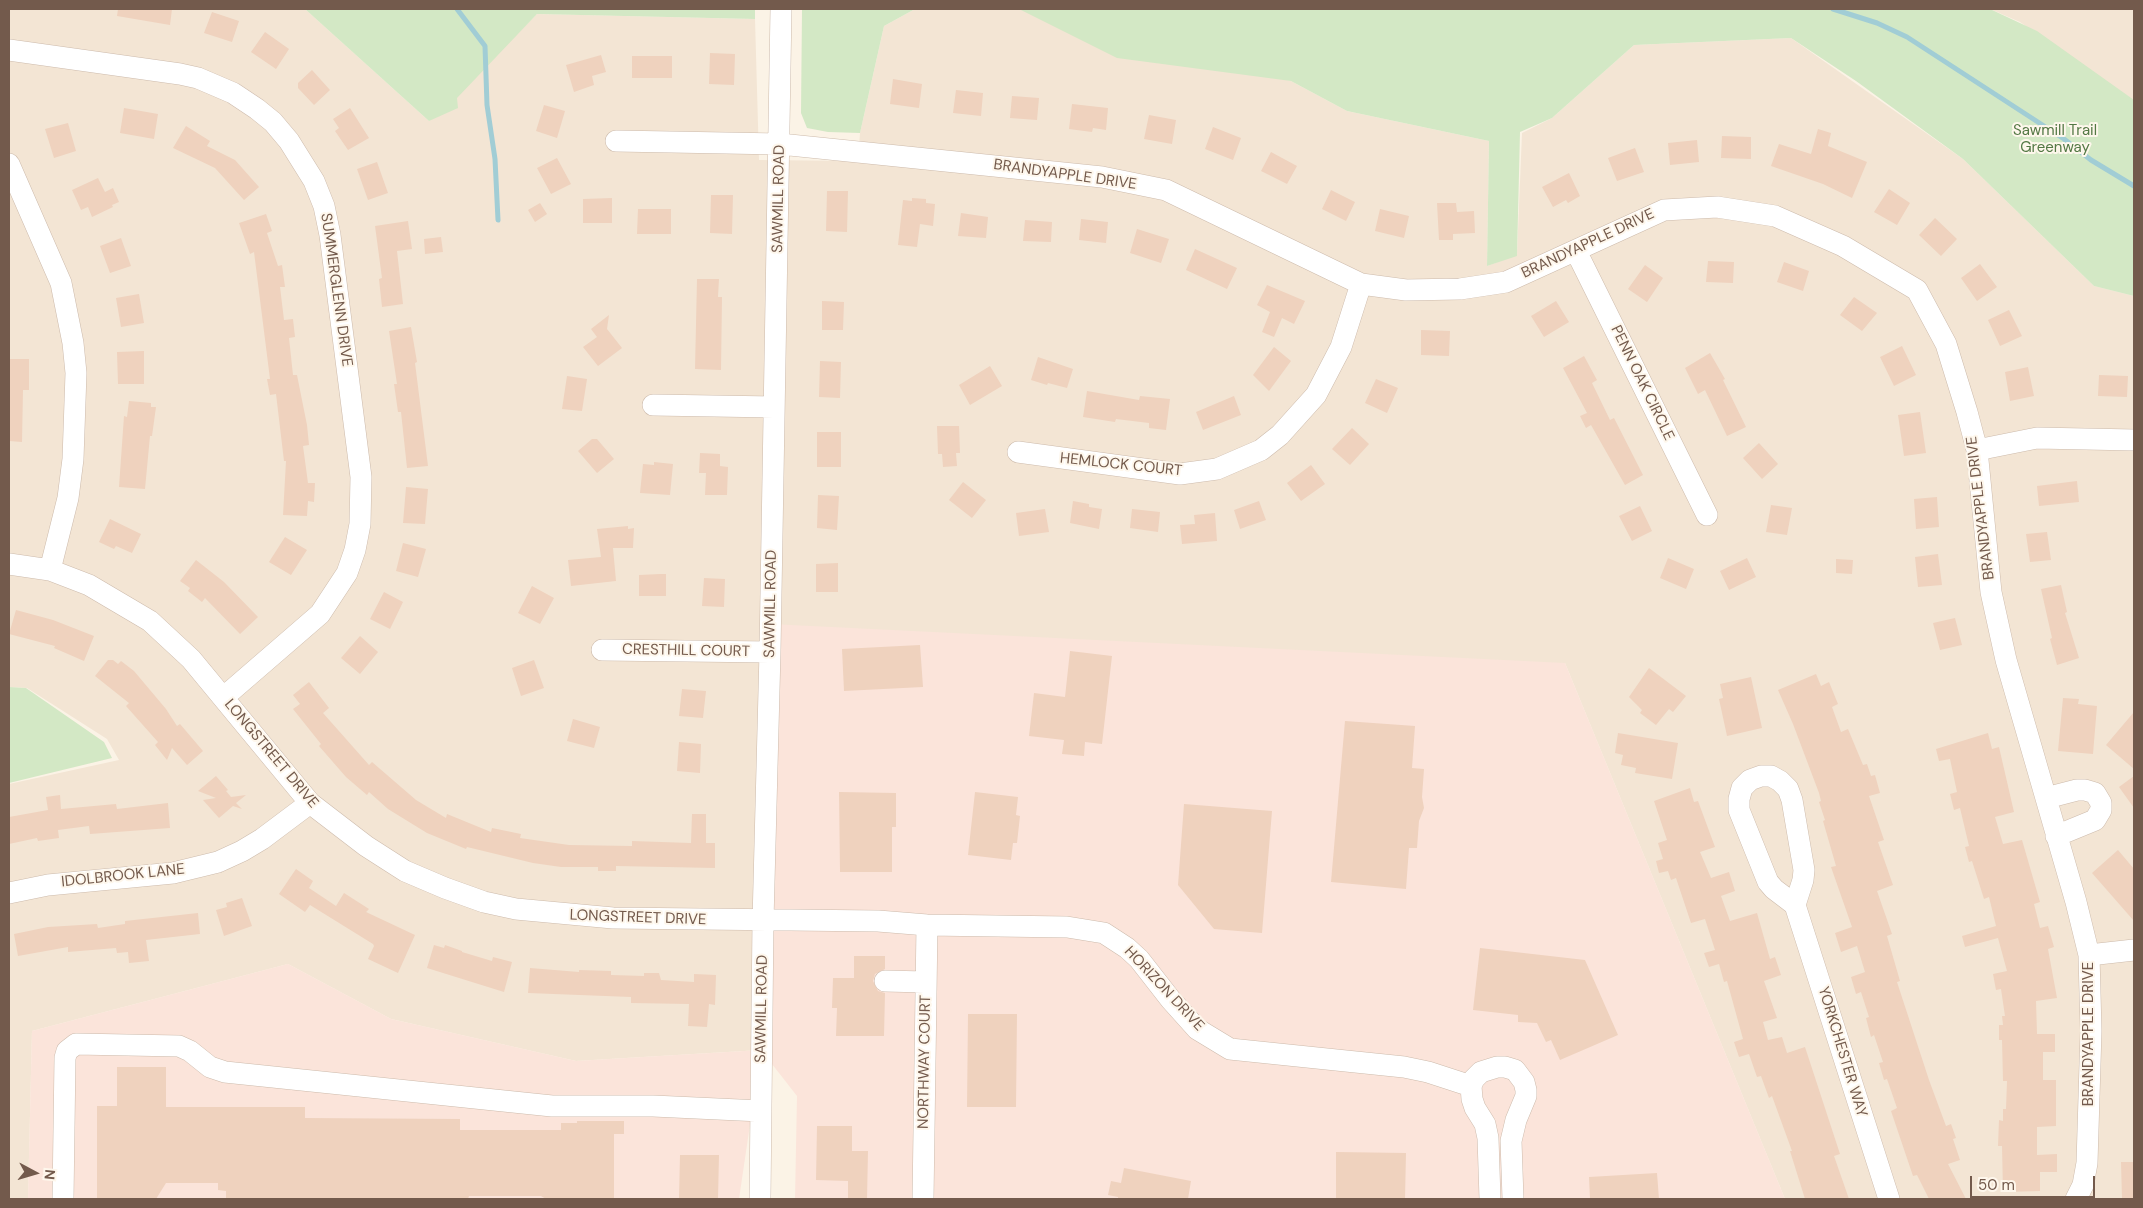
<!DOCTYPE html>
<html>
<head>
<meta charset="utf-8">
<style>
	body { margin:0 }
	#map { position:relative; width:2143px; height:1208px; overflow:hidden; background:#fbf3e6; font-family:"DM Sans",sans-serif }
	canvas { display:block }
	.frame { position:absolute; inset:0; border:10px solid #735a4c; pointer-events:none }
	.north { position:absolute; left:10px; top:1148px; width:50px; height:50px; -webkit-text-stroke:4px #fef7ec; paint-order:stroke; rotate:96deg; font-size:14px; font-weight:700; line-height:20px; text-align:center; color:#735a4c }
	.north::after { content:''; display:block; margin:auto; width:18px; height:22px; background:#735a4c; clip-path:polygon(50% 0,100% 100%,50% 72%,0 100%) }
	.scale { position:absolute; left:1970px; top:1176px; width:125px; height:22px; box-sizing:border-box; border:2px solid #735a4c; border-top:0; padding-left:6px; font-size:15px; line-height:18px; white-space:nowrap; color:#735a4c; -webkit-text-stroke:4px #fef7ec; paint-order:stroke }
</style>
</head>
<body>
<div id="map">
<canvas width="2143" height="1208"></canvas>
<div class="frame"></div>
<div class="north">N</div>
<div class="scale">50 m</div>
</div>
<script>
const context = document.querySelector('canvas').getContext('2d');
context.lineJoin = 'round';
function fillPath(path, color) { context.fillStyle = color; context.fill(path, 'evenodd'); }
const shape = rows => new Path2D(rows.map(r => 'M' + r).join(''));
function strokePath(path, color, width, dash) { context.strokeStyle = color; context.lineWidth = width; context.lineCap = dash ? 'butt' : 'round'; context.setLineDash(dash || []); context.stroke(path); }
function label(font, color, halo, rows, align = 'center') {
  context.font = font + ' "DM Sans",sans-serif'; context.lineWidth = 4; context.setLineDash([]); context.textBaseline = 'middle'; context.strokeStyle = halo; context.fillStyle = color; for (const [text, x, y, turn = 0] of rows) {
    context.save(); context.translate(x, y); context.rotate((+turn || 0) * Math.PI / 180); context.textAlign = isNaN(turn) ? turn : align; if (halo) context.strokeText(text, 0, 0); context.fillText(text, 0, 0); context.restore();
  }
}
fillPath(shape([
	[9,9,305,9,429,121,537,14,755,19,759,160,858,161,860,133,884,26,915,9,1019,9,1291,81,1347,111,1489,141,1487,266,1517,255,1522,133,1552,118,1634,45,1791,38,1963,159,2094,286,2134,296,2134,1199,1785,1199,1565,663,761,1050,576,1061,391,1019,288,964,32,1031,28,1199,9,1199,9,784,119,760,107,739,27,688,9,687],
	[1990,9,2134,9,2134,101,2020,22]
]), '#f3e5d4');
fillPath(shape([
	[770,624,1565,663,1785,1199,795,1199,797,1096,761,1050,739,1199,28,1199,32,1031,288,964,391,1019,576,1061,761,1050]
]), '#fbe4da');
fillPath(shape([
	[305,9,755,9,755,19,537,14,457,98,458,108,429,121],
	[802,9,915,9,884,26,860,133,828,132,807,128,801,113],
	[1019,9,1990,9,2037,31,2134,100,2134,296,2094,286,1963,159,1856,81,1791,38,1634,45,1552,118,1520,132,1517,256,1487,266,1489,141,1347,111,1291,81,1117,58],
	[9,687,26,688,104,742,112,758,9,783]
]), '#d3e8c5');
strokePath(shape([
	[457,9,485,46,487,105,495,159,498,220],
	[1833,9,1877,23,1907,37,2064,139,2091,160,2134,186]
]), '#a1cdd5', 5);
fillPath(shape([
	[118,9,172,9,170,25,117,16],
	[212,12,239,21,232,42,204,33],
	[265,32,289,49,276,69,251,52],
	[710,53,735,54,734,85,709,84],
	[601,55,606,72,592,76,594,85,574,92,566,65],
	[632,56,672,56,672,78,632,78],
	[312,70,330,90,314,105,298,88,298,83],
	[893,79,922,84,919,108,890,104],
	[956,90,983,93,981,116,953,113],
	[1012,96,1039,98,1037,120,1010,118],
	[1072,104,1108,108,1106,130,1093,128,1092,132,1069,129],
	[544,105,565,111,557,138,536,131],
	[124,108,158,114,154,139,120,133],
	[350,108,369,138,348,150,335,131,339,128,333,119],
	[1149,115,1176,120,1172,144,1144,139],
	[68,123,76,151,54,158,45,129],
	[186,126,210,141,207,146,235,160,259,187,244,200,215,168,173,148],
	[1213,127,1241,138,1233,160,1205,149],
	[1818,129,1831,133,1828,146,1867,162,1852,198,1823,184,1771,166,1779,144,1811,154],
	[1722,136,1751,137,1751,159,1721,158],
	[1697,140,1699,162,1670,165,1668,143],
	[1635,148,1644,172,1617,181,1608,158],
	[1271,152,1297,166,1287,184,1261,171],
	[557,158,571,184,551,194,537,168],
	[377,162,388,193,368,200,357,169],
	[1569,173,1580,196,1568,203,1566,200,1553,207,1542,187],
	[98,178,105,192,113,188,119,202,112,205,113,207,92,217,88,207,81,210,72,190],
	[1889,189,1910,203,1897,225,1874,212],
	[1331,190,1355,202,1346,221,1322,209],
	[827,191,848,191,847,232,826,231],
	[711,195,733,195,732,234,710,233],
	[612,198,612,223,583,223,583,199],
	[912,198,926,199,926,203,935,204,933,226,920,224,917,247,898,245,903,200,912,201],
	[540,203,547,214,535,222,528,210],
	[1437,203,1456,203,1457,212,1474,211,1475,233,1453,234,1453,240,1439,240],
	[638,209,671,209,671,234,637,234],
	[1380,209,1409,216,1404,238,1375,231],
	[961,213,988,217,986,238,958,236],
	[266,214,272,231,267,233,278,266,282,265,285,287,280,287,284,320,293,319,295,337,289,338,293,375,297,375,307,425,309,445,303,446,308,483,315,483,314,502,308,501,307,516,283,515,286,461,284,461,276,394,270,395,267,379,270,379,254,252,250,254,239,223],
	[1935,218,1957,239,1941,256,1919,235],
	[1081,219,1108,222,1106,243,1079,240],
	[1025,220,1052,222,1051,242,1023,241],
	[408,221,412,249,397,251,403,304,382,307,379,279,382,278,375,226],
	[1137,229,1169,239,1161,263,1130,253],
	[441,237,443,252,425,254,424,239],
	[121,238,131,266,110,273,100,246],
	[1195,249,1237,268,1227,289,1186,270],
	[1708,261,1734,262,1733,283,1706,282],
	[1784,262,1809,271,1803,291,1777,282],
	[1980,264,1997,287,1977,301,1961,278],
	[1645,265,1663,278,1647,302,1628,289],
	[697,279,719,279,718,297,722,297,721,370,695,369],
	[1267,285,1305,301,1294,324,1282,318,1274,337,1262,332,1270,312,1257,305],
	[139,294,144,323,121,327,116,298],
	[1854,297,1877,313,1862,331,1840,315],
	[822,301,844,302,843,330,822,330],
	[1556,301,1569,322,1544,337,1531,316],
	[2009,310,2022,336,2000,346,1988,320],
	[609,315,607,329,622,348,598,366,583,347,597,337,591,329],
	[411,327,417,362,415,363,428,466,407,468,401,412,398,412,394,384,397,384,389,331],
	[1421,330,1450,331,1449,356,1421,355],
	[1902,346,1916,375,1894,386,1880,357],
	[1274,347,1291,361,1269,391,1253,375],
	[144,351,144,384,118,384,117,352],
	[1710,353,1725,379,1723,380,1746,427,1727,436,1705,390,1698,394,1685,368],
	[1584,356,1597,380,1592,383,1610,420,1614,418,1643,475,1625,485,1591,425,1586,428,1580,416,1587,413,1563,368],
	[1038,357,1073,369,1067,388,1048,383,1047,385,1031,380],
	[9,359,29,359,29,390,23,390,22,442,9,441],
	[820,361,841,362,840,398,819,397],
	[990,366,1002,386,970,405,959,385],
	[2028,367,2034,396,2010,401,2005,372],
	[2099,375,2128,376,2127,397,2098,396],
	[567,376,587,379,582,411,562,409],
	[1376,379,1398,388,1387,413,1365,403],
	[1087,391,1139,400,1140,396,1170,399,1166,430,1149,428,1149,423,1116,419,1115,422,1083,417],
	[1234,396,1241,415,1203,430,1196,412],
	[129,401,151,403,151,407,156,407,152,436,150,436,145,489,119,487,124,416,127,417],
	[1920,412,1926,453,1904,456,1898,415],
	[937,426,959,426,960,453,956,453,957,466,943,467,942,454,938,454],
	[1352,428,1369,444,1350,465,1332,449],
	[817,432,841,432,841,467,817,467],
	[592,439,597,439,614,459,597,473,578,451],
	[1759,443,1778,464,1762,479,1743,458],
	[700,453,720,454,720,466,728,467,727,495,705,495,706,473,699,473],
	[654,462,673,464,670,495,640,493,643,464,654,465],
	[1311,465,1325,484,1301,501,1287,483],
	[2077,481,2079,502,2039,506,2037,486],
	[963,482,986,500,972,518,949,500],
	[406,487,428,489,425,524,403,523],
	[818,495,839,496,837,530,817,528],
	[1937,497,1939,527,1916,529,1914,499],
	[1073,501,1089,504,1089,507,1102,509,1099,529,1070,523],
	[1259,501,1266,520,1240,529,1234,510],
	[1771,505,1792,508,1787,535,1766,532],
	[1640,506,1652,531,1632,541,1619,516],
	[1045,509,1049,532,1019,536,1016,513],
	[1132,509,1160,512,1158,532,1130,528],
	[1215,513,1217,541,1182,544,1180,525,1195,524,1194,515],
	[110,519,141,534,132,553,116,546,114,549,99,542],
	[628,526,628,529,634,528,633,548,613,548,616,581,571,586,568,560,601,557,597,529],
	[2047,532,2051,560,2030,562,2026,534],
	[285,537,307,550,291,575,269,562],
	[403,543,426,549,418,577,396,571],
	[1938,554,1942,585,1918,587,1915,557],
	[1668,558,1694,569,1686,589,1660,578],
	[1747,558,1756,577,1729,590,1720,571],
	[1836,559,1853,560,1852,574,1836,573],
	[196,560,224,582,258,617,240,634,205,598,202,602,188,591,190,588,180,581],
	[838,563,838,592,816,592,816,564],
	[660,574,666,574,666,596,639,596,639,575],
	[704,578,725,579,724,607,702,606],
	[2061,585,2067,612,2065,613,2079,658,2057,665,2050,639,2052,638,2041,589],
	[532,586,554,598,540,624,518,613],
	[384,592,403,602,390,629,370,619],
	[16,610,53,620,94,636,84,661,54,648,55,646,9,634],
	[1955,618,1962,645,1940,650,1933,623],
	[360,636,378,652,360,674,341,658],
	[920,645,923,687,844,691,842,649],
	[1070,651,1112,656,1102,744,1085,742,1084,756,1062,754,1064,740,1029,736,1034,693,1065,697],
	[108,660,113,660,118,664,121,661,134,671,166,709,177,726,180,724,203,751,187,765,172,748,167,760,155,745,158,742,126,706,129,703,95,676],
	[534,660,544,688,521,696,512,668],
	[1649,668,1686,696,1673,712,1669,709,1656,725,1640,713,1642,710,1629,697],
	[1816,674,1821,686,1829,682,1838,704,1832,707,1841,732,1848,729,1863,765,1867,764,1871,776,1875,775,1880,793,1869,796,1884,840,1878,842,1893,885,1877,891,1892,934,1887,936,1900,981,1897,982,1929,1080,1946,1126,1951,1124,1956,1138,1953,1139,1960,1160,1948,1164,1966,1199,1929,1199,1917,1175,1913,1176,1891,1111,1897,1108,1887,1079,1884,1080,1879,1063,1883,1062,1874,1035,1871,1037,1866,1018,1869,1017,1861,992,1856,994,1851,977,1865,972,1857,946,1841,952,1835,933,1852,927,1831,867,1836,866,1823,821,1825,820,1819,802,1821,801,1819,793,1793,724,1778,690],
	[1751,677,1762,728,1727,736,1719,699,1723,698,1720,684],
	[309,682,329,708,323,713,369,765,372,762,416,800,446,818,447,814,491,832,492,828,521,834,520,838,569,845,632,846,632,841,691,843,692,814,706,814,706,843,715,843,715,868,616,866,616,871,598,871,598,867,561,867,533,863,467,847,466,849,427,833,388,809,369,792,367,795,346,777,319,746,321,744,293,709,300,704,293,695],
	[682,689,706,691,703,718,679,716],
	[2063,698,2079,699,2078,704,2097,706,2093,754,2058,751],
	[2134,712,2134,769,2106,745],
	[573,719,600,727,594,748,567,741],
	[1345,721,1415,726,1412,768,1424,769,1422,797,1424,808,1419,821,1417,848,1409,848,1406,889,1331,882],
	[1618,733,1678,743,1672,779,1635,773,1636,768,1621,765,1623,755,1615,753],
	[1988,733,1992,749,1999,747,2014,812,1995,817,2003,844,2022,840,2040,902,2034,904,2040,928,2048,926,2054,947,2048,949,2057,998,2036,1001,2037,1034,2055,1034,2055,1052,2043,1052,2043,1080,2056,1080,2056,1126,2037,1127,2037,1155,2057,1154,2057,1172,2040,1172,2040,1191,2003,1192,2002,1146,1998,1146,1999,1120,2003,1121,2003,1109,2006,1109,2007,1081,2003,1081,2002,1040,1999,1040,1999,1025,2003,1025,2002,1016,2005,1016,2001,989,1996,990,1993,974,2007,971,1998,938,1965,947,1962,936,1996,926,1989,897,1984,899,1972,861,1969,862,1965,847,1969,846,1960,808,1954,810,1950,794,1957,792,1950,759,1939,761,1936,749],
	[679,742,701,744,700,773,677,771],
	[216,776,228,790,226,791,231,797,246,795,236,803,242,809,233,806,219,818,203,800,216,798,198,791],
	[2134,776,2134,808,2119,787],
	[1690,788,1694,802,1698,801,1715,847,1700,852,1711,878,1729,872,1735,891,1721,896,1730,921,1757,913,1770,959,1775,957,1781,975,1764,981,1777,1018,1763,1022,1768,1040,1782,1037,1787,1053,1805,1047,1840,1154,1834,1156,1849,1199,1805,1199,1790,1151,1792,1151,1772,1096,1769,1098,1761,1076,1757,1077,1749,1054,1739,1057,1734,1042,1743,1039,1727,981,1724,982,1719,964,1709,967,1704,953,1715,950,1705,919,1691,923,1676,878,1671,880,1668,871,1659,873,1656,861,1663,859,1658,843,1667,840,1654,801],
	[839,792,896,793,896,827,892,827,892,872,840,872],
	[975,792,1018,797,1016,815,1020,816,1017,843,1013,843,1011,860,968,855],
	[60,795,61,809,116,804,117,809,168,803,170,828,90,834,89,826,58,830,59,838,38,841,37,838,9,844,9,817,48,810,46,797],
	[1184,804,1272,811,1262,933,1214,929,1178,885],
	[2118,850,2134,869,2134,921,2092,873],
	[296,869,313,881,309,888,336,906,344,893,369,909,366,912,415,935,398,973,368,959,374,946,373,944,310,905,305,912,279,894],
	[242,898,252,926,224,936,216,910,227,907,226,903],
	[198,913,200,934,146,940,149,961,129,963,128,952,117,953,116,948,68,952,68,947,18,956,14,934,48,927,97,924,98,928,125,924,125,921],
	[434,945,444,948,445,945,462,951,462,952,492,961,493,957,512,962,504,992,427,968],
	[1480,948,1585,960,1618,1035,1560,1060,1551,1040,1546,1042,1537,1023,1518,1022,1518,1015,1473,1010],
	[854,956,885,956,885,969,875,974,873,981,878,991,885,993,884,1036,836,1036,837,1008,832,1008,833,978,854,978],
	[530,968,579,972,579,970,611,971,611,975,644,976,644,973,659,973,661,980,694,982,694,974,716,975,715,1005,709,1004,707,1027,688,1026,689,1004,631,1003,631,997,528,993],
	[968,1014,1017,1014,1016,1107,967,1107],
	[117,1067,166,1067,166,1107,305,1107,305,1118,460,1119,460,1130,561,1130,561,1123,577,1123,577,1121,624,1121,624,1134,614,1134,614,1199,546,1199,541,1196,469,1196,468,1199,226,1199,226,1191,218,1190,218,1183,166,1183,156,1199,97,1199,97,1106,117,1106],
	[817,1126,852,1126,852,1151,868,1151,867,1199,848,1199,848,1181,816,1180],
	[1336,1152,1406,1153,1405,1199,1336,1199],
	[680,1155,719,1155,718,1199,679,1199],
	[2121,1162,2134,1162,2134,1199,2122,1199],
	[1124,1168,1191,1181,1188,1199,1118,1199,1118,1197,1108,1195,1111,1181,1121,1183],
	[1657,1173,1659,1199,1590,1199,1589,1177]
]), '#efd2be');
const minor = shape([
	[9,50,180,74,198,78,233,93,257,109,273,122,289,141,314,181,324,206,330,235,361,477,360,524,355,550,347,573,320,614,224,697],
	[616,141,780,144,1102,177,1166,190,1361,284,1406,290,1460,289,1506,282,1664,210,1717,207,1775,216,1843,246,1917,290,1946,344,1967,412,1977,450,1991,592,2006,660,2076,902,2089,955,2091,1031,2087,1163,2083,1185,2076,1199],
	[9,164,61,283,73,343,76,373,73,459,68,498,50,570],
	[1576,251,1707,515],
	[653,405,774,407],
	[1977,450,2037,438,2134,440],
	[1018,452,1180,474,1217,469,1261,450,1280,435,1316,395,1341,347,1361,284],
	[9,564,50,570,89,585,150,621,191,659,310,803,366,846,405,871,445,888,484,902,516,909,613,918,878,921,927,925,1067,927,1104,933,1127,948,1139,959,1171,1000,1197,1029,1230,1049,1404,1067,1428,1072,1471,1086],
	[602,650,770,652],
	[2046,798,2077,790,2085,790,2095,793,2101,803,2101,810,2095,820,2056,836],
	[9,893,48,885,173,873,218,862,242,851,262,839,310,803],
	[1795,905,1803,880,1804,870,1792,800,1788,789,1780,781,1771,776,1761,776,1750,780,1742,788,1739,799,1739,810,1768,882,1774,889,1795,905,1889,1199],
	[2089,955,2134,950],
	[885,981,925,982],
	[63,1199,65,1058,67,1051,76,1044,179,1046,190,1051,210,1067,225,1072,552,1106,653,1106,761,1111],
	[760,1199,763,921,770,652,781,9],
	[923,1199,927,925],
	[1490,1199,1488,1138,1485,1124,1475,1108,1472,1099,1471,1086,1474,1079,1481,1072,1497,1067,1505,1067,1515,1070,1524,1082,1526,1090,1526,1096,1516,1120,1511,1141,1513,1199]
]);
strokePath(minor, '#cdbbac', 22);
strokePath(minor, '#fff', 21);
label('15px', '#537844', '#fef7ec', [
	["Sawmill Trail",2055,131],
	["Greenway",2055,148]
]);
label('15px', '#735a4c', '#fef7ec', [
	["BRANDYAPPLE DRIVE",1065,175,8],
	["SAWMILL ROAD",779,199,-89],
	["BRANDYAPPLE DRIVE",1588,244,-25],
	["SUMMERGLENN DRIVE",336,290,82],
	["PENN OAK CIRCLE",1642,383,64],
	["HEMLOCK COURT",1121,465,6],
	["BRANDYAPPLE DRIVE",1981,508,-97],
	["SAWMILL ROAD",771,604,-89],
	["CRESTHILL COURT",686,651,1],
	["LONGSTREET DRIVE",271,754,50],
	["IDOLBROOK LANE",123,876,-6],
	["LONGSTREET DRIVE",638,918,2],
	["HORIZON DRIVE",1164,989,47],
	["SAWMILL ROAD",762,1009,-89],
	["BRANDYAPPLE DRIVE",2089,1034,-90],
	["YORKCHESTER WAY",1842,1052,73],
	["NORTHWAY COURT",925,1062,-89]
]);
</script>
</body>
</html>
